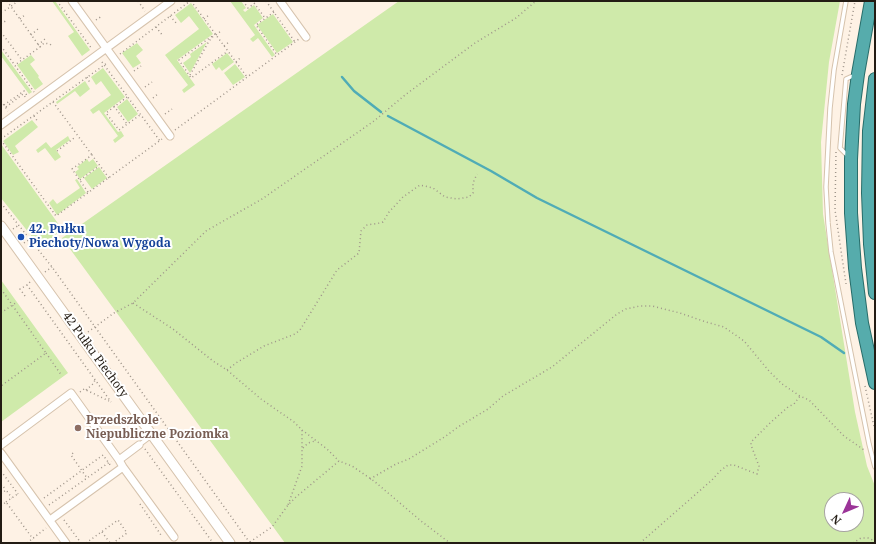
<!DOCTYPE html>
<html>
<head>
<meta charset="utf-8">
<style>
	body { margin:0 }
	#map { position:relative; width:876px; height:544px; overflow:hidden; background:#fef2e5; font-family:"Noto Serif",serif }
	canvas { display:block }
	.frame { position:absolute; inset:0; border:2px solid #231c14; pointer-events:none }
	.north { position:absolute; left:824px; top:492px; width:40px; height:40px; box-sizing:border-box; background:#fff; border:1px solid #a7a4a1; border-radius:50%; rotate:226deg; font-size:11px; font-weight:700; line-height:16px; text-align:center; color:#231c14 }
	.north::after { content:''; display:block; margin:auto; width:14px; height:18px; background:#9b3498; clip-path:polygon(50% 0,100% 100%,50% 72%,0 100%) }
</style>
</head>
<body>
<div id="map">
<canvas width="876" height="544"></canvas>
<div class="frame"></div>
<div class="north">N</div>
</div>
<script>
const context = document.querySelector('canvas').getContext('2d');
context.lineJoin = 'round';
function fillPath(path, color) { context.fillStyle = color; context.fill(path, 'evenodd'); }
const shape = rows => new Path2D(rows.map(r => 'M' + r).join(''));
function strokePath(path, color, width, dash) { context.strokeStyle = color; context.lineWidth = width; context.lineCap = dash ? 'butt' : 'round'; context.setLineDash(dash || []); context.stroke(path); }
function label(font, color, halo, rows, align = 'center') {
  context.font = font + ' "Noto Serif",serif'; context.lineWidth = 4; context.setLineDash([]); context.textBaseline = 'middle'; context.strokeStyle = halo; context.fillStyle = color; for (const [text, x, y, turn = 0] of rows) {
    context.save(); context.translate(x, y); context.rotate((+turn || 0) * Math.PI / 180); context.textAlign = isNaN(turn) ? turn : align; if (halo) context.strokeText(text, 0, 0); context.fillText(text, 0, 0); context.restore();
  }
}
fillPath(shape([
	[52,1,55,1,90,50,82,56,68,36,74,32],
	[230,1,241,1,246,8,243,10,245,12,254,5,263,18,254,25,275,55,272,57,258,38,253,42,250,39,255,35],
	[399,1,840,1,829,62,821,142,823,214,855,412,867,466,875,486,875,543,285,543,62,238],
	[832,500,856,500,856,524,832,524],
	[191,3,213,34,177,60,195,85,184,93,182,90,188,85,165,55,199,29,189,16,181,23,175,15],
	[273,14,293,42,277,53,257,25],
	[207,42,190,73,183,63,191,57,190,54],
	[137,43,143,50,136,56,141,63,133,68,122,53],
	[1,50,32,92,29,94,1,56],
	[227,53,234,62,222,71,219,67,216,70,212,64],
	[31,55,35,60,30,64,39,76,38,77,43,84,35,90,17,65],
	[235,64,245,77,233,85,224,73],
	[103,68,125,97,104,113,118,132,121,131,124,136,115,143,113,140,118,136,99,110,93,114,90,110,111,95,101,81,96,85,91,77],
	[85,81,90,89,80,97,75,91,57,104,56,102],
	[127,99,138,114,128,122,117,107],
	[32,120,38,127,15,146,19,152,13,155,3,141],
	[68,136,70,140,56,150,61,157,55,161,45,148,38,153,36,150,46,142,51,148],
	[1,144,62,229,41,248,1,198],
	[87,159,89,162,93,159,98,166,80,179,75,172,79,169,77,167],
	[99,167,107,178,92,189,84,178],
	[77,179,86,193,57,215,49,203,53,199,57,204,80,188,75,180],
	[1,280,68,373,1,422]
]), '#cfeaaa');
strokePath(shape([
	[342,77,354,91,381,112],
	[388,116,491,171,537,198,821,337,844,353]
]), '#50acb6', 2.5);
const service = shape([
	[846,1,834,70,830,108,826,187,828,223,831,252,854,369,869,444,875,467],
	[848,156,840,148,846,79,855,75],
	[139,445,151,436]
]);
const minor = shape([
	[72,1,170,136],
	[280,1,306,37],
	[1,125,171,1],
	[1,445,71,393,119,460],
	[139,445,119,460,123,467,174,537],
	[1,453,66,543],
	[50,520,123,467]
]);
const tertiary = shape([
	[1,226,230,543]
]);
const trunk = shape([
	[871,1,858,74,854,104,851,159,851,213,855,268,862,323,875,383],
	[875,79,869,131,868,193,870,244,875,293]
]);
strokePath(service, '#d6c3ad', 5.5);
strokePath(minor, '#d6c3ad', 9);
strokePath(tertiary, '#d6c3ad', 11);
strokePath(trunk, '#286d6a', 14);
strokePath(shape([
	[7,1,40,47,15,65],
	[57,1,92,49],
	[138,1,145,11],
	[191,1,247,77],
	[243,1,248,8,258,1],
	[266,1,295,42],
	[254,3,265,18],
	[1,12,6,10,18,1],
	[274,12,256,25,277,55],
	[170,16,177,24],
	[20,19,26,14],
	[204,19,209,15],
	[96,20,102,16],
	[1,24,7,20],
	[156,27,163,36],
	[1,32,22,60],
	[31,35,38,29],
	[216,35,221,31],
	[38,45,45,39],
	[1,46,34,92],
	[224,46,229,42],
	[40,47,44,43,50,44,51,45],
	[120,54,190,1],
	[102,62,160,141],
	[236,62,240,58],
	[134,71,141,66],
	[190,75,209,41,215,34,179,60,191,78,228,51],
	[842,75,855,1],
	[87,77,90,83],
	[145,87,152,82],
	[127,97,106,113,119,130,140,115],
	[153,98,159,93],
	[1,101,8,111],
	[53,102,92,155],
	[4,105,24,91,28,97],
	[114,106,127,124],
	[6,107,23,94,26,98],
	[165,114,172,109],
	[34,116,38,122],
	[175,130,299,39],
	[1,139,107,63],
	[1,140,56,216,162,139],
	[57,151,74,138],
	[836,152,835,210,846,284],
	[80,180,99,166],
	[88,192,72,169,92,155,109,178],
	[1,203,52,267,250,543],
	[13,229,19,225],
	[24,243,30,239],
	[45,272,52,267],
	[30,282,27,285,111,402],
	[1,289,46,353,1,386],
	[25,296,20,289,27,285],
	[133,303,173,329,213,361,227,370,261,399,294,422,302,430,302,466,288,505],
	[1,313,17,302],
	[88,332,114,313,133,303,206,231,262,199,374,121,405,95,475,43,516,18,536,1],
	[46,353,62,376],
	[227,370,236,363,264,346,295,334,300,330,337,270,359,253,361,231,367,225,380,223,383,222,389,212,403,197,420,185,433,188,445,197,457,199,469,197,473,193,473,183,477,174],
	[865,386,875,431],
	[86,390,93,384,95,380],
	[80,392,84,389,109,401],
	[302,430,327,449,339,461],
	[303,448,308,443,315,441],
	[145,449,213,543],
	[73,453,71,455,87,478],
	[1,471,18,494],
	[370,479,396,464,409,459,446,436,458,427,488,409,503,396,552,367,617,314,626,309,640,306,652,306,680,313,706,322,724,327,744,341,769,371,782,384,800,396,809,400,844,436,864,450],
	[1,486,2,485,6,490],
	[1,494,6,490,12,498],
	[44,498,103,455,111,466],
	[6,502,19,493],
	[140,504,161,535,162,534],
	[49,505,111,461],
	[1,506,6,502,33,539],
	[64,520,81,543],
	[102,532,110,543],
	[250,542,272,527,288,505,296,497,339,461,352,466,374,481,421,521,450,543],
	[27,543,46,528],
	[86,543,118,520,127,533,113,543],
	[640,543,712,480,720,471,728,465,734,465,757,474,759,466,751,445,751,442,770,423,788,407,794,404,800,396],
	[853,543,861,538,868,538,875,541]
]), '#9f958a', 1.5, [1, 3]);
strokePath(service, '#fff', 3.5);
strokePath(minor, '#fff', 7);
strokePath(tertiary, '#fff', 9);
strokePath(trunk, '#56acac', 12);
for (const [x, y, r, color] of [
	[21,237,4,"#1a4fb4"],
	[78,428,4,"#8d6e63"]
]) { const dot = new Path2D(); dot.arc(x, y, r, 0, 2 * Math.PI); context.fillStyle = color; context.fill(dot); strokePath(dot, '#fff', 1.5); }
label('bold 12px', '#164399', '#fff', [
	["42. Pułku",29,230],
	["Piechoty/Nowa Wygoda",29,244]
], 'left');
label('12px', '#231c14', '#fff', [
	["42 Pułku Piechoty",95,355,54]
]);
label('bold 12px', '#785e54', '#fff', [
	["Przedszkole",86,421],
	["Niepubliczne Poziomka",86,435]
], 'left');
</script>
</body>
</html>
